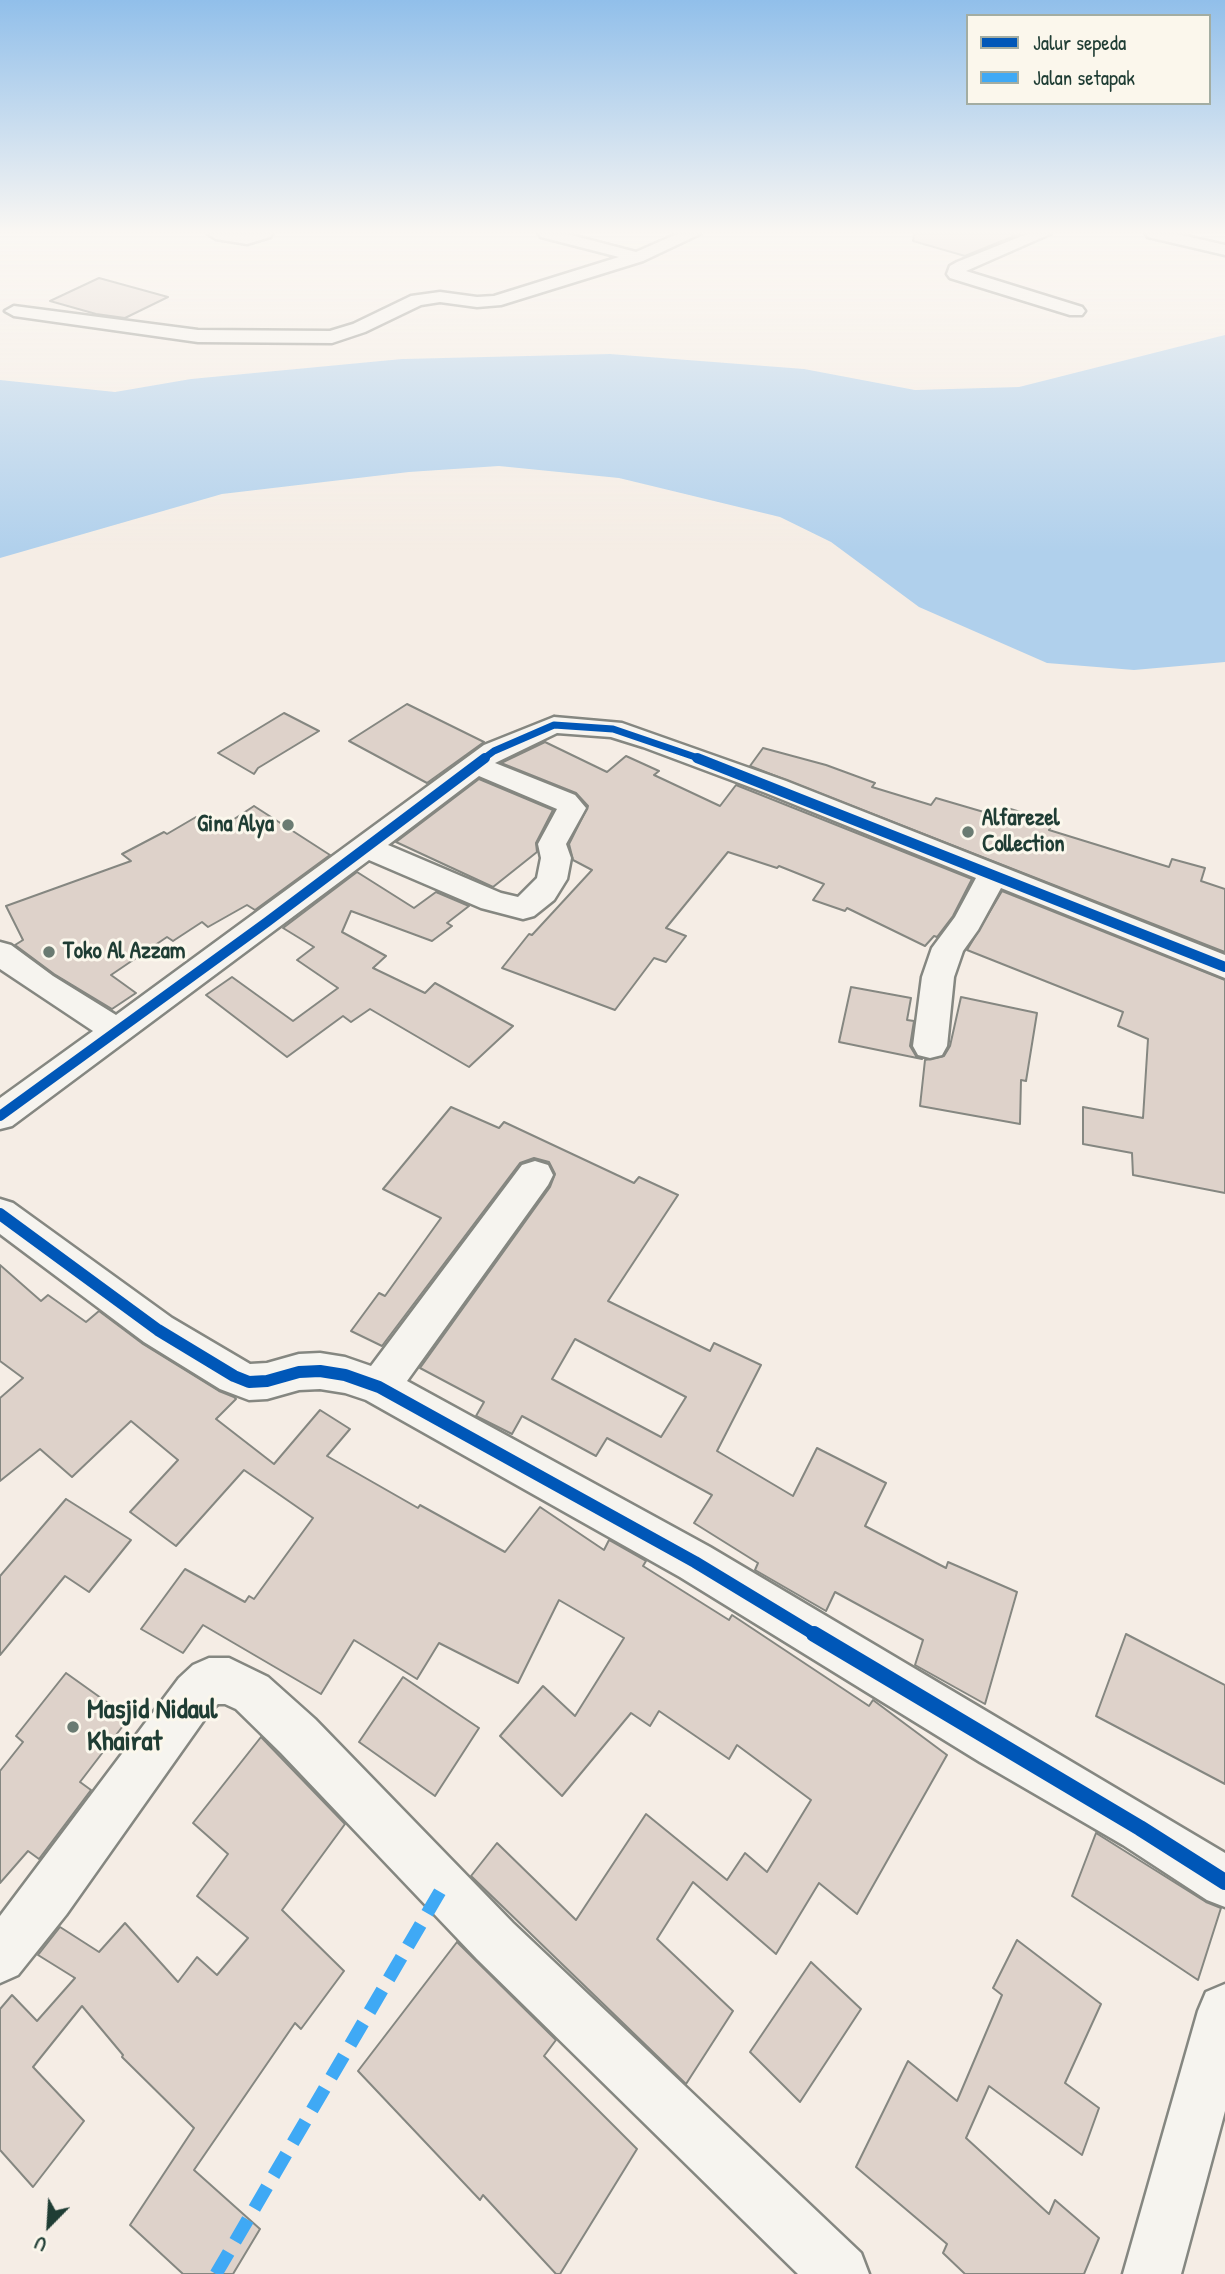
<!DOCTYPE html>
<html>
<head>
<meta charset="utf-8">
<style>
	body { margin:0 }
	#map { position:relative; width:1225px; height:2274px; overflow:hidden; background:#f5ede5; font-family:"Patrick Hand",sans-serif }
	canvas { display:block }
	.legend { position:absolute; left:966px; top:14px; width:245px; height:91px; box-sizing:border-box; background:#fbf7ec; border:2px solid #a3ada2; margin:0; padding:9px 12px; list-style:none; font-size:21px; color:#1f3d34 }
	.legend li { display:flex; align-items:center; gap:14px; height:35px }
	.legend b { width:35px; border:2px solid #a3ada2 }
	.north { position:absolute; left:14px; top:2190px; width:70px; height:70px; -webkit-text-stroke:5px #fbf7ec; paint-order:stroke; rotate:204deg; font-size:19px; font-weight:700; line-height:28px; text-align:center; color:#1f3d34 }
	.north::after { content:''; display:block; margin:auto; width:24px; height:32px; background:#1f3d34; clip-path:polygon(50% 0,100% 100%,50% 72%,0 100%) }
</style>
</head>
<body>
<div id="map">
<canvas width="1225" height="2274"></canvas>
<ul class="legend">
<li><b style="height:9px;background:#0057b8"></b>Jalur sepeda</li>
<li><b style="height:9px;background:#3fa9f5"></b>Jalan setapak</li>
</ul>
<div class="north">U</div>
</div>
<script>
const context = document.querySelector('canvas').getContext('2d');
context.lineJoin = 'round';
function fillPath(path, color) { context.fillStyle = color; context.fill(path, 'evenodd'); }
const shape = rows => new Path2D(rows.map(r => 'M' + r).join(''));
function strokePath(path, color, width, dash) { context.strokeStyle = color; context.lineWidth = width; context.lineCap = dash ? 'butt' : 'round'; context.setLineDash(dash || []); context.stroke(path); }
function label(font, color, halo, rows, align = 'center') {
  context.font = font + ' "Patrick Hand",sans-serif'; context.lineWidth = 6; context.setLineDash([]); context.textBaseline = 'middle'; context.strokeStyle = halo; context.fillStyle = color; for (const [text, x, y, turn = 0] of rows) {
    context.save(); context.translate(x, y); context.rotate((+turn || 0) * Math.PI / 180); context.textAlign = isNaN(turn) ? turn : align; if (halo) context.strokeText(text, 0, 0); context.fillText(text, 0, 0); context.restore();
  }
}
fillPath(shape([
	[1225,335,1225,662,1134,670,1047,663,919,607,831,542,780,517,619,478,499,466,409,472,222,494,0,558,0,380,115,392,191,379,402,359,610,354,804,369,915,390,1019,387]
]), '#b0d0ec');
const building = shape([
	[914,234,1019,234,965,256,913,241,914,234],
	[99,278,168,297,125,318,96,314,50,301,99,278],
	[407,704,484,742,427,783,349,741,407,704],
	[284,713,319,731,258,768,254,774,218,753,284,713],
	[545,742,607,772,626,756,659,771,654,775,720,806,736,785,972,879,953,916,937,937,934,936,925,946,847,908,845,911,813,900,824,884,779,866,777,868,728,852,666,928,686,936,666,962,654,958,615,1010,502,968,529,934,532,935,592,870,573,860,569,844,588,806,576,793,501,763,545,742],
	[763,748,826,765,875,783,872,787,931,805,936,798,994,815,995,812,1001,814,1004,807,1053,822,1049,830,1169,867,1172,859,1205,868,1201,881,1225,889,1225,952,750,766,763,748],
	[479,779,553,810,536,843,537,852,493,887,396,842,479,779],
	[254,806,330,855,255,910,247,905,208,927,202,922,173,941,167,937,111,975,136,993,112,1009,54,974,15,945,23,940,6,906,131,861,122,854,164,832,167,834,196,817,216,831,254,806],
	[357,872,414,908,436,892,469,906,447,923,452,926,432,941,351,911,342,932,386,956,373,968,425,993,435,983,513,1026,469,1067,370,1009,351,1022,343,1016,287,1057,206,995,232,977,293,1021,338,988,297,960,314,947,283,928,357,872],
	[1002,891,1225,980,1225,1193,1133,1175,1132,1153,1083,1144,1083,1107,1143,1118,1148,1039,1118,1026,1123,1012,967,950,1002,891],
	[851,987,911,998,907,1020,914,1021,910,1046,916,1056,922,1059,839,1042,851,987],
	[961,997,1037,1013,1026,1081,1021,1080,1020,1124,920,1106,925,1060,944,1056,950,1046,961,997],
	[451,1107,499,1128,504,1122,634,1183,639,1177,678,1195,608,1301,710,1351,714,1343,761,1365,717,1451,793,1496,817,1448,886,1483,865,1526,946,1568,948,1562,1017,1592,985,1704,915,1665,923,1640,835,1592,826,1611,755,1570,758,1563,694,1523,712,1495,607,1438,596,1456,522,1416,512,1434,476,1416,484,1402,420,1368,550,1187,555,1174,549,1162,534,1158,520,1163,382,1346,351,1331,379,1293,385,1296,441,1218,383,1189,451,1107],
	[575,1339,686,1397,661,1437,552,1379,575,1339],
	[0,1265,41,1301,48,1295,86,1322,99,1311,143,1344,219,1391,234,1397,236,1399,216,1419,274,1464,320,1410,350,1429,327,1456,418,1508,420,1505,505,1552,540,1507,604,1550,609,1540,646,1561,643,1566,729,1620,732,1615,869,1706,873,1700,947,1755,857,1914,819,1883,776,1954,693,1882,657,1939,733,2011,686,2084,471,1876,497,1843,576,1920,646,1814,727,1880,745,1853,767,1872,811,1800,737,1745,729,1759,659,1711,650,1726,631,1713,562,1796,500,1736,543,1686,575,1716,624,1638,559,1600,518,1683,439,1643,417,1679,354,1640,321,1694,203,1625,183,1653,141,1629,185,1569,245,1602,249,1596,254,1599,313,1518,244,1470,176,1546,130,1512,178,1460,131,1421,72,1477,40,1449,0,1481,0,1398,23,1378,0,1361,0,1265],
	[66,1499,131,1540,89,1592,65,1576,0,1655,0,1576,66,1499],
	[1126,1634,1225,1685,1225,1784,1096,1716,1126,1634],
	[66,1673,129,1718,80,1782,91,1790,39,1859,28,1851,0,1883,0,1771,23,1742,16,1736,66,1673],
	[403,1677,479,1728,435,1796,359,1742,403,1677],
	[261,1737,345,1824,282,1910,344,1971,301,2029,295,2023,194,2170,260,2229,233,2274,183,2274,130,2225,194,2128,122,2057,123,2055,82,2006,33,2067,84,2121,33,2187,0,2150,0,2009,12,1995,37,2021,75,1978,38,1955,60,1927,99,1952,125,1923,178,1982,197,1957,217,1975,248,1938,197,1896,228,1854,193,1823,261,1737],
	[1096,1833,1206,1902,1221,1908,1198,1980,1072,1896,1096,1833],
	[1017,1940,1101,2004,1065,2083,1099,2108,1082,2155,989,2086,966,2138,1049,2214,1055,2200,1099,2238,1084,2274,965,2274,943,2253,947,2244,856,2167,908,2061,957,2101,1002,1995,993,1988,1017,1940],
	[457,1942,556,2040,544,2056,637,2149,560,2274,556,2274,483,2195,480,2200,358,2071,457,1942],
	[811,1962,861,2009,800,2102,750,2052,811,1962]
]);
fillPath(building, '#ded2ca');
strokePath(building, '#858781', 2);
const minor = shape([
	[208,234,272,234,270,237,247,244,216,239,208,234],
	[539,234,567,234,636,252,677,234,700,234,643,261,501,305,477,307,440,302,421,305,365,332,332,343,198,342,14,316,5,311,14,306,198,330,330,331,353,324,411,296,440,292,477,297,494,296,619,257,541,237,539,234],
	[1027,234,1050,234,966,271,1082,307,1085,311,1082,315,1070,315,950,278,947,274,950,266,957,262,1027,234],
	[1146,234,1177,234,1225,245,1225,255,1148,237,1146,234],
	[554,717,622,723,786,781,1225,955,1225,978,1001,888,978,930,963,951,954,977,947,1046,942,1055,930,1058,918,1055,913,1046,922,977,932,948,955,917,976,878,766,793,643,747,611,737,557,733,495,763,575,795,586,808,566,844,571,858,567,879,554,900,534,916,523,919,481,908,369,860,12,1126,0,1129,0,1098,93,1031,0,969,0,942,11,945,53,976,116,1015,484,745,554,717],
	[479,776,557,809,538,844,541,858,537,878,518,897,501,893,388,845,479,776],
	[535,1161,548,1165,553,1175,548,1185,407,1381,710,1547,1225,1853,1225,1907,1207,1900,1123,1845,980,1762,680,1577,366,1400,345,1393,320,1389,299,1390,267,1399,249,1400,220,1389,144,1342,0,1234,0,1199,13,1203,172,1318,250,1364,267,1363,299,1354,320,1353,345,1357,371,1366,522,1165,535,1161],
	[209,1658,229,1658,268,1677,315,1719,513,1923,861,2253,869,2274,798,2274,477,1959,281,1753,236,1709,225,1704,218,1704,211,1710,66,1915,18,1975,0,1983,0,1916,179,1678,193,1665,209,1658],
	[1225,1984,1225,2111,1181,2274,1123,2274,1198,2011,1206,1992,1225,1984]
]);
strokePath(minor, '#858781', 5);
fillPath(minor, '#f6f4ef');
strokePath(shape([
	[216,2274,442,1888]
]), '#3fa9f5', 13, [25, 13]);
strokePath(shape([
	[483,759,494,751,554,725,613,729,701,759]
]), '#0057b8', 7);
strokePath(shape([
	[697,758,1225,967],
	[0,1116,267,922,485,758]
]), '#0057b8', 10);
strokePath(shape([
	[0,1214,158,1330,234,1376,249,1382,267,1381,299,1372,320,1371,345,1375,379,1387,695,1562,817,1636]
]), '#0057b8', 12);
strokePath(shape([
	[814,1634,1140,1828,1225,1882]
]), '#0057b8', 16);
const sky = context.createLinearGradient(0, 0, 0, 553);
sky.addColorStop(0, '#91bfea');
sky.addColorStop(0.42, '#faf7f3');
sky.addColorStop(1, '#faf7f300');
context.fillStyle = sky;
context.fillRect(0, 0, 1225, 553);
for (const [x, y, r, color] of [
	[288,825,7,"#6a7b72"],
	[968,832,7,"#6a7b72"],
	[49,952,7,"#6a7b72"],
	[73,1727,7,"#6a7b72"]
]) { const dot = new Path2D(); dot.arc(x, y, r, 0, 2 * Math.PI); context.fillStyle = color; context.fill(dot); strokePath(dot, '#fbf7ec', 2.5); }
label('bold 23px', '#1f3d34', '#fbf7ec', [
	["Alfarezel",982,819],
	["Collection",982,845],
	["Gina Alya",274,825,"right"],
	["Toko Al Azzam",63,952]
], 'left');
label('bold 28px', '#1f3d34', '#fbf7ec', [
	["Masjid Nidaul",87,1711],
	["Khairat",87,1743]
], 'left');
</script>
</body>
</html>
